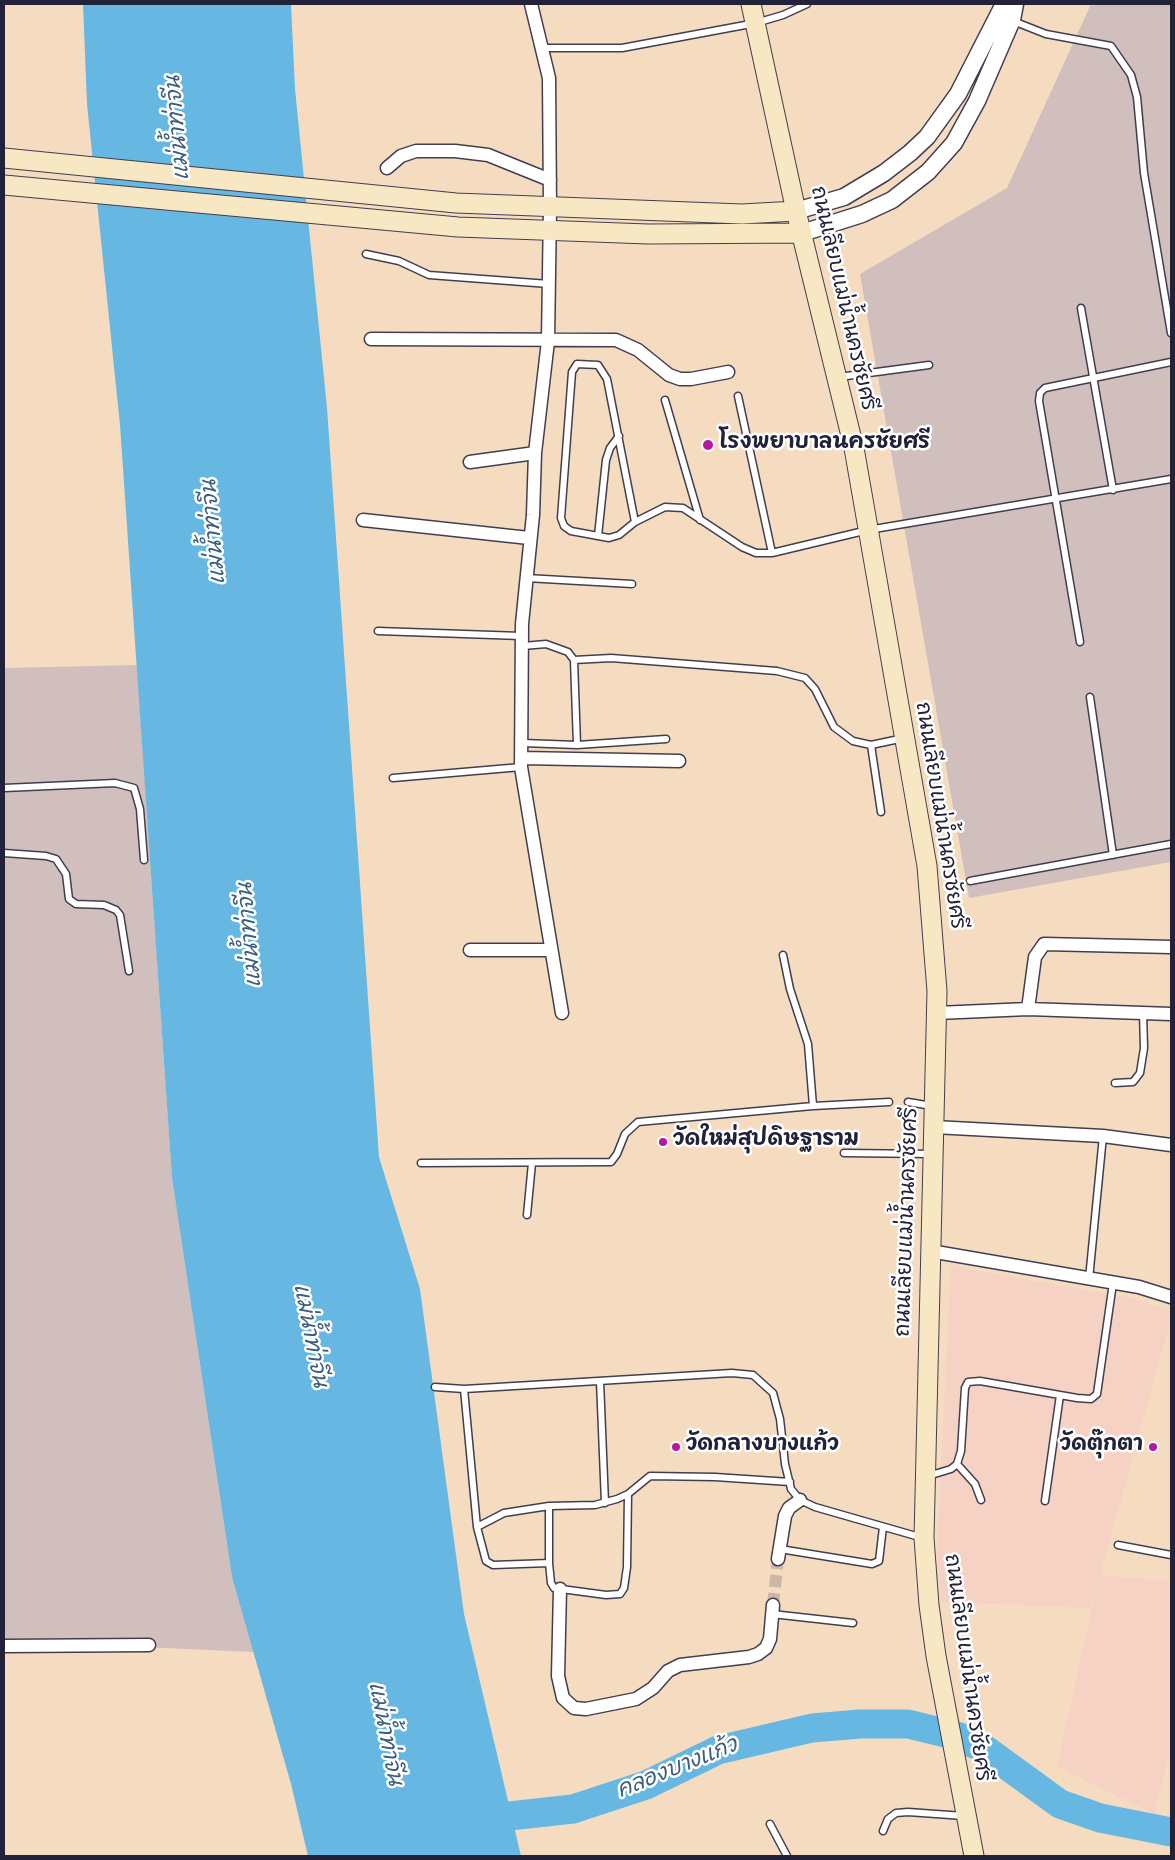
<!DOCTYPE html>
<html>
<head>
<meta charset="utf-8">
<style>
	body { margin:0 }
	#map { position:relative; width:1175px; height:1860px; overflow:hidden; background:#f5dcc1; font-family:"Indie Flower",sans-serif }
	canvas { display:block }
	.frame { position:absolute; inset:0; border:5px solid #22223b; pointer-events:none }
</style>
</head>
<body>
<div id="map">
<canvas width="1175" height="1860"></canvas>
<div class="frame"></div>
</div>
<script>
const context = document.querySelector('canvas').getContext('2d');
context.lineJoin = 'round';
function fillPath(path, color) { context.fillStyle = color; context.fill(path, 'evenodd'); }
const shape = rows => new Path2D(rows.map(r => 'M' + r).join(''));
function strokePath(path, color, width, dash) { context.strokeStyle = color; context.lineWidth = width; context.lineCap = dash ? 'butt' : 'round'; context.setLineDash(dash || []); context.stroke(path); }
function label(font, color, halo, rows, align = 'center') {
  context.font = font + ' "Indie Flower","Playpen Sans Thai",sans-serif'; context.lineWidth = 5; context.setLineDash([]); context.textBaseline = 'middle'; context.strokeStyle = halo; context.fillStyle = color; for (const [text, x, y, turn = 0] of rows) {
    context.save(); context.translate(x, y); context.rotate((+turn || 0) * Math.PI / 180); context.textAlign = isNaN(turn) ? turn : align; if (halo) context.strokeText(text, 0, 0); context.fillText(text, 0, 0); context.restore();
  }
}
fillPath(shape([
	[951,1266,1131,1298,1171,1311,1171,1319,1100,1575,1171,1581,1171,1749,1154,1814,1057,1767,1096,1589,1090,1608,941,1602,937,1548]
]), '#f6d2c4');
fillPath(shape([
	[1091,4,1171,4,1171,862,969,898,860,274,1007,188],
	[137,665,172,1178,232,1577,254,1652,4,1641,4,668]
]), '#d1bfbe');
fillPath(shape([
	[83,4,291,4,295,89,327,408,379,1157,420,1289,464,1614,521,1856,308,1856,291,1784,232,1577,172,1178,120,425,87,104]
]), '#66b7e1');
strokePath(shape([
	[473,1820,573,1809,646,1785,718,1750,812,1728,860,1724,908,1724,957,1736,983,1748,1060,1804,1100,1818,1171,1832]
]), '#66b7e1', 29);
strokePath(shape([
	[773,1605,778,1559]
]), '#cbb7a6', 12, [12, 6]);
const service = shape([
	[1013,21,1046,34,1111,46,1131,75,1137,97,1144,173,1171,333],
	[542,48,622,48,756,23,783,15,807,4],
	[366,254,399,261,429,275,549,284],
	[1081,308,1113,490],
	[839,377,929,365],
	[738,396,772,553],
	[665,400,700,520],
	[635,522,607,379,598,365,577,364,572,372,561,518,564,526,571,531,609,538,619,535,635,522,665,507,683,508,742,547,756,553,772,553,868,530,1171,479],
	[598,536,606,460,610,448,619,436],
	[526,578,632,584],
	[378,631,521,636],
	[1080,642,1039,401,1040,393,1045,388,1171,362],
	[523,646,546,644,568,652,574,660,577,745],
	[574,660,611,658,777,671,805,678,815,689,834,727,853,741,871,745,904,738],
	[1090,697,1113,855],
	[523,743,577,745,666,739],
	[871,745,881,812],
	[393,778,521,767],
	[4,788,115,783,134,788,140,809,144,860],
	[4,853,46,856,56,859,66,874,69,899,76,904,104,905,116,910,120,915,129,971],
	[970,881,1171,844],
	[783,955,790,989,808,1044,813,1106],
	[1115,1083,1133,1082,1140,1073,1144,1048,1143,1013],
	[908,1102,932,1106],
	[844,1153,932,1154],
	[421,1163,611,1162,617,1154,625,1134,638,1122,813,1106,889,1102],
	[527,1215,532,1163],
	[1089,1279,1103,1136],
	[600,1381,605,1503],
	[435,1387,464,1389,732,1373,753,1375,773,1393,780,1419,785,1464,791,1489,800,1500,815,1507,923,1538],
	[464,1389,477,1527,486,1561,493,1565,549,1563],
	[957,1464,975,1484,981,1500],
	[928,1476,951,1469,957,1464,961,1451,965,1388,968,1382,980,1381,1077,1398,1091,1399,1097,1394,1113,1283],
	[628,1494,627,1567,624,1588,620,1594,606,1595,554,1588,551,1583,549,1563,549,1506,595,1505,617,1499,628,1494,650,1476,715,1477,790,1482],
	[1045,1501,1060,1395],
	[477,1527,504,1513,549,1506],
	[1118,1545,1171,1555],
	[780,1549,872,1564,879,1561,883,1527],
	[772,1614,853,1623],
	[770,1824,787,1856],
	[883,1831,888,1819,896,1813,908,1812,964,1816]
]);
const minor = shape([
	[531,4,549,78,550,207,548,341,535,453,533,515,522,624,521,767,562,1013],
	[387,168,401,156,416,151,455,151,488,155,550,180],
	[371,339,616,340,638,350,669,375,680,379,691,379,728,372],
	[470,462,535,453],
	[363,520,529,538],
	[522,758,679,761],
	[470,950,551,950],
	[1028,1009,1035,957,1044,944,1171,947],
	[937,1013,1028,1009,1171,1014],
	[934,1127,1103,1136,1171,1145],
	[930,1251,1139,1287,1171,1297],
	[778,1559,785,1516,789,1508,800,1500],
	[560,1589,558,1676,563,1698,574,1708,586,1709,636,1699,653,1688,668,1671,680,1665,749,1657,758,1654,766,1648,770,1639,773,1605],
	[4,1646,149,1645]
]);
const tertiary = shape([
	[796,211,844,197,884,173,910,153,927,137,958,94,1004,4],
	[802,233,862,214,892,200,928,172,954,143,977,101,1012,20,1015,4]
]);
const secondary = shape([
	[751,4,796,211,854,448,927,866,937,991,924,1538,929,1605,936,1656,974,1856],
	[4,158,456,203,742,214,796,211],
	[4,185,458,227,648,234,802,233]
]);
strokePath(service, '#423e4f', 9);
strokePath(minor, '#423e4f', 15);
strokePath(tertiary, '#423e4f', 19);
strokePath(secondary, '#423e4f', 21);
strokePath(service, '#fff', 6);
strokePath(minor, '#fff', 12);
strokePath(tertiary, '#fff', 16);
strokePath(secondary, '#f7e8c3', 19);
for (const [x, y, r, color] of [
	[708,445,6,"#b5179e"],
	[663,1142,5,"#b5179e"],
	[676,1447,5,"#b5179e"],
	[1153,1447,5,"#b5179e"]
]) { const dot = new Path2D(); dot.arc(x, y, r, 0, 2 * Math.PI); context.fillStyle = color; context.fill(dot); strokePath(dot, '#fff', 2); }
label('21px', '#22223b', '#fff', [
	["ถนนเลียบแม่น้ำนครชัยศรี",841,299,77],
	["ถนนเลียบแม่น้ำนครชัยศรี",938,816,81],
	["ถนนเลียบแม่น้ำนครชัยศรี",909,1222,-88],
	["ถนนเลียบแม่น้ำนครชัยศรี",965,1668,82]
]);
label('bold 21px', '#22223b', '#fff', [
	["โรงพยาบาลนครชัยศรี",719,445],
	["วัดใหม่สุปดิษฐาราม",673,1142],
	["วัดกลางบางแก้ว",686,1447],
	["วัดตุ๊กตา",1143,1447,"right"]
], 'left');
label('italic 22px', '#3d5e7d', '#fff', [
	["แม่น้ำท่าจีน",180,128,-95],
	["แม่น้ำท่าจีน",216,532,-95],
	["แม่น้ำท่าจีน",252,935,-95],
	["แม่น้ำท่าจีน",308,1336,79],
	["แม่น้ำท่าจีน",383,1734,79],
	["คลองบางแก้ว",678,1770,-22]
]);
</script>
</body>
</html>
